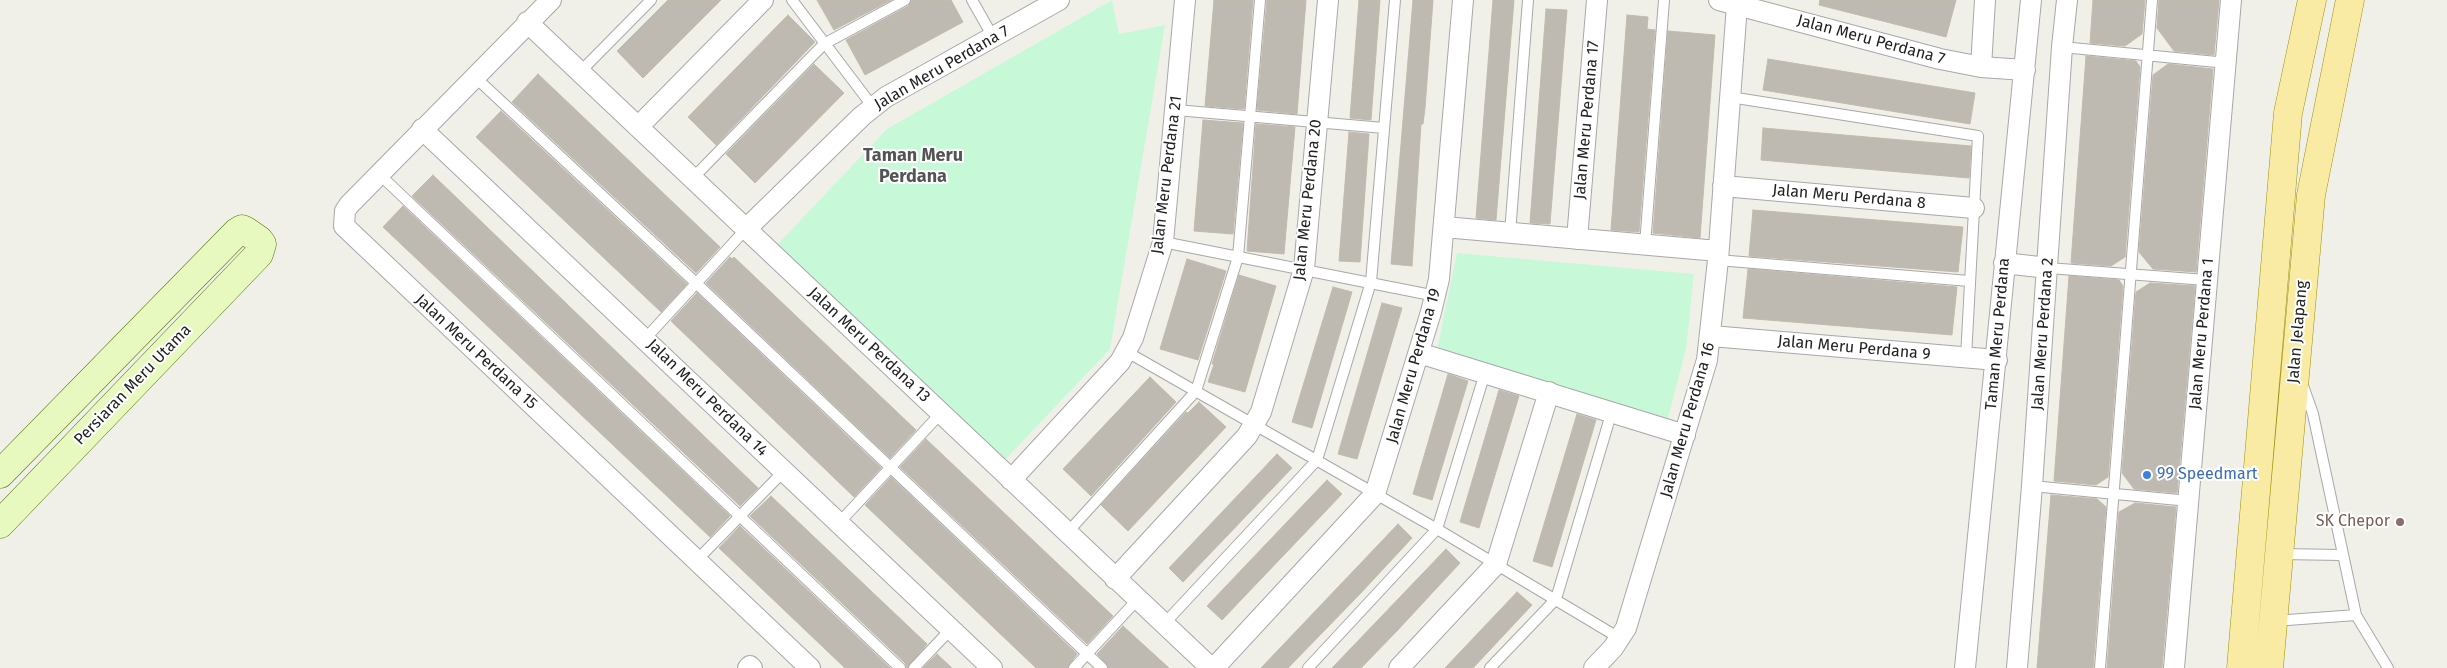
<!DOCTYPE html>
<html>
<head>
<meta charset="utf-8">
<style>
	body { margin:0 }
	canvas { display:block; background:#f1f0e8 }
</style>
</head>
<body>
<canvas width="2447" height="668"></canvas>
<script>
const context = document.querySelector('canvas').getContext('2d');
context.lineJoin = 'round';
function fillPath(path, color) { context.fillStyle = color; context.fill(path, 'evenodd'); }
const shape = rows => new Path2D(rows.map(r => 'M' + r).join(''));
function strokePath(path, color, width, dash) { context.strokeStyle = color; context.lineWidth = width; context.lineCap = dash ? 'butt' : 'round'; context.setLineDash(dash || []); context.stroke(path); }
function label(font, color, halo, rows, align = 'center') {
  context.font = font + ' "Fira Sans",sans-serif'; context.lineWidth = 4; context.setLineDash([]); context.textBaseline = 'middle'; context.strokeStyle = halo; context.fillStyle = color; for (const [text, x, y, turn = 0] of rows) {
    context.save(); context.translate(x, y); context.rotate((+turn || 0) * Math.PI / 180); context.textAlign = isNaN(turn) ? turn : align; if (halo) context.strokeText(text, 0, 0); context.fillText(text, 0, 0); context.restore();
  }
}
fillPath(shape([
	[1112,0,1119,34,1165,25,1110,349,1002,463,777,245,887,129],
	[1457,253,1694,274,1686,349,1665,429,1437,350]
]), '#c7f9d8');
const building = shape([
	[668,0,721,0,643,78,617,51,668,0],
	[817,0,891,0,834,30,817,0],
	[912,0,951,0,963,22,865,75,846,40,908,6,912,0],
	[1214,0,1253,0,1244,109,1205,106,1214,0],
	[1267,0,1306,0,1297,114,1257,110,1267,0],
	[1359,0,1380,0,1371,120,1350,118,1359,0],
	[1413,0,1433,0,1425,108,1423,124,1421,124,1412,266,1391,264,1413,0],
	[1493,0,1514,0,1496,220,1476,218,1493,0],
	[1820,0,1956,0,1946,37,1819,5,1820,0],
	[2093,0,2145,0,2142,34,2125,46,2090,43,2093,0],
	[2159,0,2219,0,2214,55,2174,51,2157,28,2159,0],
	[1546,9,1567,10,1550,224,1530,223,1546,9],
	[788,15,815,42,716,145,688,117,788,15],
	[1627,15,1648,17,1647,29,1655,30,1639,232,1611,230,1627,15],
	[1668,31,1715,35,1700,238,1653,233,1668,31],
	[2086,56,2136,61,2140,67,2125,257,2111,266,2071,263,2086,56],
	[1768,59,1975,93,1970,124,1763,90,1768,59],
	[814,64,844,93,755,183,726,154,814,64],
	[2168,64,2213,69,2196,272,2153,269,2139,252,2153,75,2168,64],
	[538,74,720,247,696,273,512,102,538,74],
	[501,111,687,284,661,312,476,137,501,111],
	[1203,120,1243,123,1233,234,1194,231,1203,120],
	[1256,124,1295,127,1284,254,1247,251,1256,124],
	[1763,128,1971,146,1969,178,1761,160,1763,128],
	[1349,132,1369,134,1360,262,1339,261,1349,132],
	[433,175,758,488,740,506,412,196,433,175],
	[403,206,730,516,710,537,383,227,403,206],
	[1753,210,1963,227,1958,272,1749,256,1753,210],
	[730,257,732,259,734,257,916,430,890,458,706,283,730,257],
	[1187,259,1226,271,1198,360,1160,349,1187,259],
	[1748,269,1957,287,1952,335,1743,318,1748,269],
	[1239,275,1276,286,1245,392,1208,382,1214,364,1212,364,1239,275],
	[2069,276,2119,280,2123,286,2108,477,2096,485,2054,481,2069,276],
	[2150,283,2195,286,2177,493,2134,489,2122,473,2136,292,2150,283],
	[1333,287,1352,292,1312,428,1292,422,1333,287],
	[697,293,881,468,854,497,671,321,697,293],
	[1382,303,1402,308,1357,459,1338,454,1382,303],
	[1448,374,1468,381,1432,500,1413,494,1448,374],
	[1150,377,1176,402,1091,496,1063,469,1150,377],
	[1499,390,1519,396,1479,528,1460,522,1499,390],
	[1199,402,1226,427,1128,531,1101,505,1186,412,1188,413,1199,402],
	[1577,414,1596,420,1552,567,1533,561,1577,414],
	[926,439,1113,616,1087,644,900,467,926,439],
	[1277,454,1292,468,1183,582,1169,568,1277,454],
	[891,477,1077,654,1067,668,1036,668,865,505,891,477],
	[1327,480,1342,494,1222,620,1207,606,1327,480],
	[2051,495,2097,499,2106,507,2093,668,2037,668,2051,495],
	[771,496,927,644,907,668,905,663,750,516,771,496],
	[2135,503,2176,507,2162,668,2107,668,2119,512,2135,503],
	[1398,524,1412,538,1359,595,1288,668,1261,668,1398,524],
	[740,526,890,668,845,668,719,548,740,526],
	[1446,549,1460,563,1396,632,1361,668,1332,668,1446,549],
	[1517,592,1532,605,1473,668,1445,668,1517,592],
	[1123,626,1169,668,1109,668,1097,654,1123,626],
	[937,654,952,668,923,668,937,654]
]);
fillPath(building, '#bebab1');
strokePath(building, '#c3bbaa', 1);
const service = shape([
	[792,0,873,107],
	[972,0,993,37],
	[2062,47,2227,63],
	[580,72,651,0],
	[475,77,696,283,1102,668],
	[1730,97,1978,136,1966,357],
	[1176,110,1384,128],
	[379,174,900,668],
	[692,179,824,44,905,0],
	[1510,233,1528,0],
	[1163,242,1436,296],
	[1645,245,1664,0],
	[1718,260,1969,281],
	[2048,268,2206,280],
	[645,339,746,229],
	[1127,352,1437,529,1621,639],
	[2302,383,2313,414,2356,615,2388,668],
	[2032,486,2189,501],
	[838,524,941,413],
	[1067,533,1196,391,1238,257,1260,0],
	[2280,554,2341,555],
	[696,561,784,471],
	[2274,621,2356,615],
	[1163,625,1317,460,1371,282,1395,0],
	[914,668,951,629],
	[1074,668,1137,600],
	[1308,668,1437,529,1485,373],
	[1490,668,1556,599,1612,411],
	[2100,668,2152,0]
]);
const minor = shape([
	[551,0,349,205,345,211,344,226,810,668],
	[1719,0,1940,59,1981,67,2025,70],
	[527,22,1211,668],
	[1981,67,1985,0],
	[638,127,763,0],
	[422,129,992,668],
	[1723,186,1974,208],
	[1444,227,1718,251],
	[746,229,862,116,886,97,1059,0],
	[1577,239,1597,0],
	[2004,263,2048,268],
	[1711,336,1997,360],
	[1419,353,1685,435],
	[1011,480,1120,362,1133,338,1163,242,1185,0],
	[1115,579,1247,436,1261,412,1304,269,1328,0],
	[748,668,750,666,752,668],
	[1214,668,1375,494,1431,312,1439,279,1463,0],
	[1399,668,1496,564,1549,392],
	[1594,668,1613,648,1626,628,1707,360,1718,260,1737,5],
	[1965,668,2031,0],
	[2017,668,2032,486,2062,47,2067,0],
	[2174,668,2231,0]
]);
const secondary = shape([
	[0,474,237,232,242,229,246,231,259,240,262,244,259,254,0,524]
]);
const primary = shape([
	[2241,668,2288,113,2312,0],
	[2269,668,2311,195,2350,0]
]);
strokePath(service, '#a8a8a8', 12);
strokePath(minor, '#a8a8a8', 22);
strokePath(secondary, '#4f7907', 29);
strokePath(primary, '#9b9003', 29);
strokePath(service, '#fff', 10);
strokePath(minor, '#fff', 20);
strokePath(secondary, '#e7f9be', 28);
strokePath(primary, '#faeba4', 28);
for (const [x, y, r, color] of [
	[2147,475,5,"#3f7fe0"],
	[2400,522,5,"#8d6e63"]
]) { const dot = new Path2D(); dot.arc(x, y, r, 0, 2 * Math.PI); context.fillStyle = color; context.fill(dot); strokePath(dot, '#fff', 2); }
label('16px', '#212121', '#fff', [
	["Jalan Meru Perdana 7",1871,40,15],
	["Jalan Meru Perdana 7",942,68,-30],
	["Jalan Meru Perdana 17",1587,120,-85],
	["Jalan Meru Perdana 21",1167,175,-83],
	["Jalan Meru Perdana 8",1849,197,5],
	["Jalan Meru Perdana 20",1308,200,-84],
	["Jalan Jelapang",2298,332,-85],
	["Taman Meru Perdana",1998,334,-85],
	["Jalan Meru Perdana 2",2043,334,-86],
	["Jalan Meru Perdana 1",2202,334,-85],
	["Jalan Meru Perdana 13",869,345,43],
	["Jalan Meru Perdana 9",1854,348,5],
	["Jalan Meru Perdana 15",476,352,43],
	["Jalan Meru Perdana 19",1414,366,-74],
	["Persiaran Meru Utama",133,385,-46],
	["Jalan Meru Perdana 14",707,398,44],
	["Jalan Meru Perdana 16",1688,420,-74]
]);
label('16px', '#366cbe', '#fff', [
	["99 Speedmart",2157,475]
], 'left');
label('16px', '#785e54', '#fff', [
	["SK Chepor",2390,522]
], 'right');
label('bold 18px', '#545454', '#fff', [
	["Taman Meru",913,156],
	["Perdana",913,177]
]);
</script>
</body>
</html>
